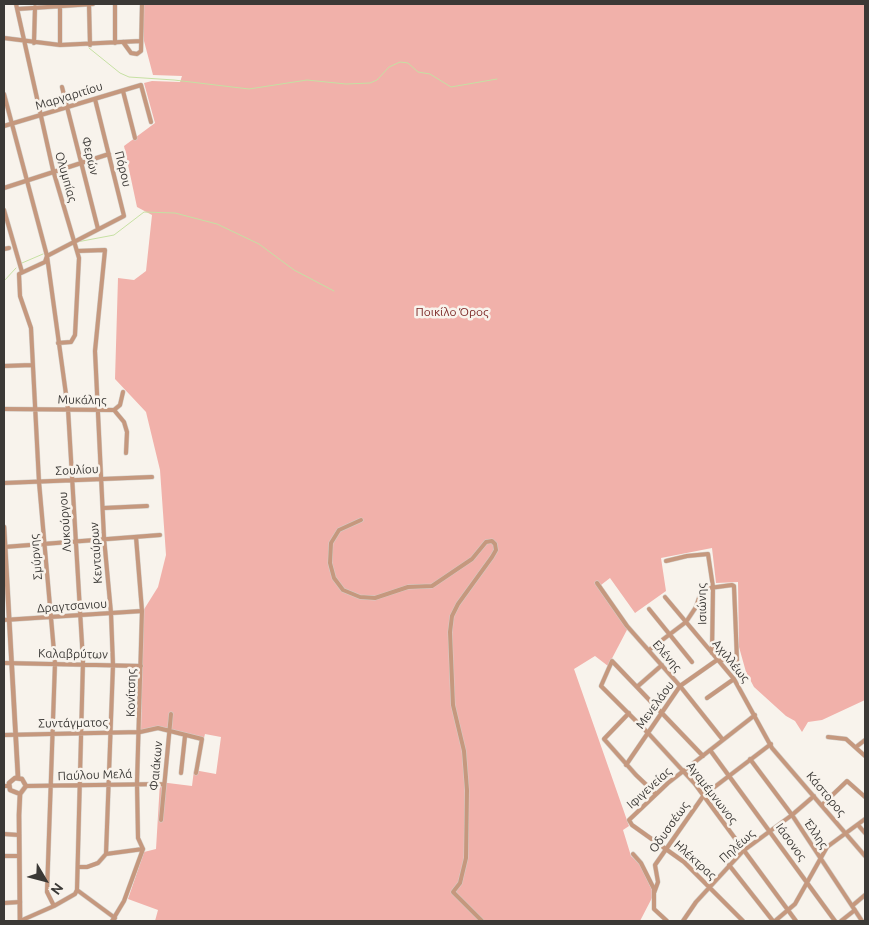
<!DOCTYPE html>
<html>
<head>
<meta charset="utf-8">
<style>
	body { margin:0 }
	#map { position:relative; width:869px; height:925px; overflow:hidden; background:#f8f3ec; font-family:Ubuntu,sans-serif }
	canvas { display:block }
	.frame { position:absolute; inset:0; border:5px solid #3b3936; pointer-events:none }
	.north { position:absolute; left:20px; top:855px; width:50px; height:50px; -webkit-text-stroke:4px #f8f3ec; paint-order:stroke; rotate:127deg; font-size:14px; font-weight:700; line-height:20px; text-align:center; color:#3b3936 }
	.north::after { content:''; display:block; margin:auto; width:18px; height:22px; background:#3b3936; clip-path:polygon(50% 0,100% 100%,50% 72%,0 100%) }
</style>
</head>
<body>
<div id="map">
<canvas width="869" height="925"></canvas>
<div class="frame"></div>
<div class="north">N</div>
</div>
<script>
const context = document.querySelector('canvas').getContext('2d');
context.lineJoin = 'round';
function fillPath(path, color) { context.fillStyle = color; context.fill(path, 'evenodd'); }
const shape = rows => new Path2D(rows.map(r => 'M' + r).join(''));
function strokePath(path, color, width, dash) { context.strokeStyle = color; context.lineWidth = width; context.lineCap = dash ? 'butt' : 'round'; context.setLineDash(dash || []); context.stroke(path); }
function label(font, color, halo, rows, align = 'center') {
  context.font = font + ' Ubuntu,sans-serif'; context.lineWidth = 5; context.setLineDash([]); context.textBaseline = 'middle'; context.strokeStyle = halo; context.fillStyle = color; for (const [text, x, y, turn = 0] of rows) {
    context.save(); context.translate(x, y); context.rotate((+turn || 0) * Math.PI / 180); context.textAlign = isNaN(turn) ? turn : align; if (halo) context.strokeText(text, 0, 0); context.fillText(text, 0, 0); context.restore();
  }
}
fillPath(shape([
	[144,4,865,4,865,700,822,720,808,722,802,732,795,721,786,716,754,687,746,672,739,647,738,582,716,583,712,548,661,558,666,591,635,613,610,578,601,585,629,626,608,666,595,656,574,669,629,826,623,830,631,856,639,863,652,890,653,896,640,921,155,921,158,910,128,899,144,852,156,849,160,782,192,786,194,770,216,774,221,737,205,734,204,738,158,726,141,730,143,611,158,587,166,555,160,470,146,412,115,379,118,278,134,280,146,271,152,215,137,207,124,146,155,123,144,83,152,81,180,82,182,76,153,75,144,41]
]), '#f1b1aa');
strokePath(shape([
	[89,48,120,73,129,77,174,80,249,89,307,80,346,84,370,83,377,80,389,67,400,62,408,63,418,72,430,74,451,87,497,79],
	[77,242,114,235,144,212,175,213,217,224,259,244,294,270,334,291],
	[22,263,43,254],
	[4,281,16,268]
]), '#c6e0a3', 1);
const minor = shape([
	[16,4,53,170,79,258,75,335,71,342,58,343],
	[89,4,90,45],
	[17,9,93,4],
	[4,38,60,45,141,41],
	[123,42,131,53,137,54,141,51,142,4],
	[34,43,35,7],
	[115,43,115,4],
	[60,45,60,5],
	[62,87,98,229],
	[123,91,135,138],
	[4,94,47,256,68,409,83,661,77,890,75,894,54,906,20,921],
	[4,126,141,85,151,122],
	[4,188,109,154],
	[4,210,22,272],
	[4,249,9,248],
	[77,251,105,250,95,351,104,538,111,613,113,665,106,854],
	[4,366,32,365],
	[4,409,114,410,124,422,127,432,126,453],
	[114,410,120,405,123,392],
	[4,483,152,477],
	[104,508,147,506],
	[361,520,339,530,331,543,330,563,334,578,343,590,360,597,375,598,408,587,432,586,472,559,486,542,492,541,495,544,496,550,492,557,458,604,452,616,450,632,453,705,464,751,467,790,466,858,460,883,453,892,482,921],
	[136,537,142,611,137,783,138,838,143,849],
	[4,547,160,535],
	[666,561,687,556,708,554,713,587,712,653],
	[597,583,627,626,680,686,723,740],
	[665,597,734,679,772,748,865,856],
	[649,609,692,662],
	[4,620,142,611],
	[4,663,141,666],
	[638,686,662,665],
	[707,698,734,679],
	[629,713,604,739,636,775,656,794],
	[4,735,140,732,158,728,202,739,196,773],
	[828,737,846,739,865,756],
	[856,747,865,740],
	[710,750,835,921],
	[703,756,612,661,601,686,649,734,695,784,796,921],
	[750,759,792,815,862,921],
	[626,765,680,686,717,660,737,660,734,586,732,585,702,589,696,607,686,622,649,650],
	[181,773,185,736],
	[4,786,9,786],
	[26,786,164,784],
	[822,805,847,781,865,797],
	[161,820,171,714],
	[858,825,865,833],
	[4,834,19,835],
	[633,854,641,863,654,889,654,909,667,921],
	[4,856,19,856],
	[729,865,773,921],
	[78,867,87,867,98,863,106,854,143,849],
	[77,890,115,918],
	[654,893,658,882,655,865,704,795,771,744],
	[4,903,20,902],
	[54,906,47,892,55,663,39,482,31,328,20,296,19,274,45,262,47,256,124,216,95,99],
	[852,906,865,895],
	[112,921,124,901,143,849],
	[683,921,696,902,743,851,792,815,814,796],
	[743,921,684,862,632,825,629,820,668,783,755,715],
	[775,921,795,904,827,847,865,819],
	[841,921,855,910]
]);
const tertiary = shape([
	[4,527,18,777],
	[20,794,10,790,9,783,15,778,22,779,26,786,20,794,19,815,20,921]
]);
strokePath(minor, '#d2cec8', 5);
strokePath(tertiary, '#d2cec8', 5.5);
strokePath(minor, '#c5987e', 4);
strokePath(tertiary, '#c5987e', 4.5);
label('12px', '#3b3936', '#f8f3ec', [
	["Μαργαριτίου",69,96,-17],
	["Φερών",90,156,76],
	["Πόρου",123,169,76],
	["Ολυμπίας",66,177,74],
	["Μυκάλης",82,400,1],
	["Σουλίου",77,470,-3],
	["Λυκούργου",65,522,-94],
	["Κενταύρων",96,553,-94],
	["Σμύρνης",36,557,-95],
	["Ισιώνης",702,604,-91],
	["Δραγτσανιου",72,606,-4],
	["Καλαβρύτων",73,654,1],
	["Ελένης",667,656,49],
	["Αχιλλέως",731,661,51],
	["Κονίτσης",131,693,-89],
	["Μενελάου",655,705,-54],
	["Συντάγματος",73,723,-1],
	["Φαιάκων",156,766,-85],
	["Παύλου Μελά",95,775,-2],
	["Ιφιγενείας",649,788,-42],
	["Αγαμέμνωνος",712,793,52],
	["Κάστορος",826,794,50],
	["Οδυσσέως",669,827,-55],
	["Έλλης",816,834,56],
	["Ιάσονος",791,842,54],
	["Πηλέως",737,846,-42],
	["Ηλέκτρας",695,860,42]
]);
label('12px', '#7b2826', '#f8f3ec', [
	["Ποικίλο Όρος",452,312]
]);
</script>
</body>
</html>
